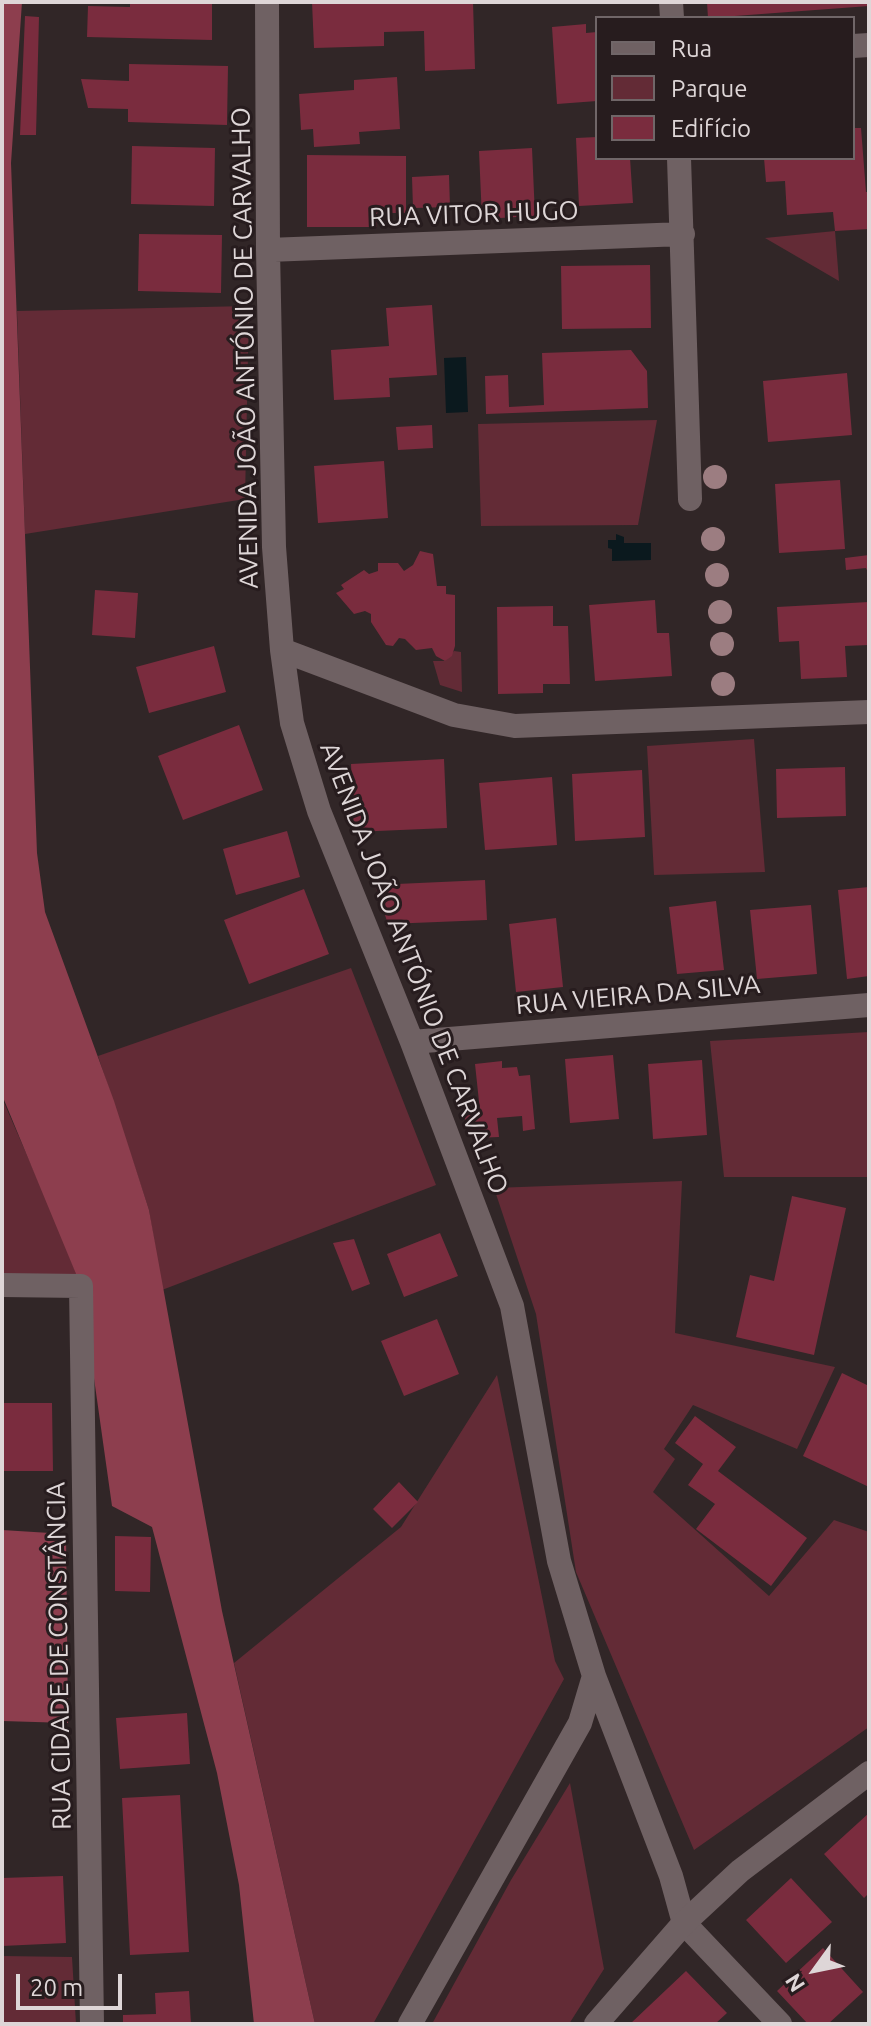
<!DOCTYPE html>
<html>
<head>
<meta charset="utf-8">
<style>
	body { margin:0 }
	#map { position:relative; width:871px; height:2026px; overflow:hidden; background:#312627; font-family:Ubuntu,sans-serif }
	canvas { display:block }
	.frame { position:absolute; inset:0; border:4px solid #ded6d7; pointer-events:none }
	.legend { position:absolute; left:595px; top:16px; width:260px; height:144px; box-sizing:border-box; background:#271c1e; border:2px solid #706668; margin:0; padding:10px 14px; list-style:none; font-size:24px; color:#ded6d7 }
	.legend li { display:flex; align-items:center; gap:16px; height:40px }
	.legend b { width:40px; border:2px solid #706668 }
	.north { position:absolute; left:775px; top:1930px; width:80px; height:80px; -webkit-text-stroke:6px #271c1e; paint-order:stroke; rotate:237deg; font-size:22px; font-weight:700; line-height:32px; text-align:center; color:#ded6d7 }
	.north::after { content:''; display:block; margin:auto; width:28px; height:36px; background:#ded6d7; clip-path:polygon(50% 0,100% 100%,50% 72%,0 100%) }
	.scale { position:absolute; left:16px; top:1974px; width:106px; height:36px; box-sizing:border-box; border:4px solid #ded6d7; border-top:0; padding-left:10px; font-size:24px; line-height:28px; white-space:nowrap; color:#ded6d7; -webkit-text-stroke:6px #271c1e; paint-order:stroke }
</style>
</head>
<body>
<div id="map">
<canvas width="871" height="2026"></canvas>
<div class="frame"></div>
<ul class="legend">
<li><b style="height:10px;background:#6f6163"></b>Rua</li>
<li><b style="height:22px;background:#632b36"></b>Parque</li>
<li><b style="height:22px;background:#7a2c3e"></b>Edifício</li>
</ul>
<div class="north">N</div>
<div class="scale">20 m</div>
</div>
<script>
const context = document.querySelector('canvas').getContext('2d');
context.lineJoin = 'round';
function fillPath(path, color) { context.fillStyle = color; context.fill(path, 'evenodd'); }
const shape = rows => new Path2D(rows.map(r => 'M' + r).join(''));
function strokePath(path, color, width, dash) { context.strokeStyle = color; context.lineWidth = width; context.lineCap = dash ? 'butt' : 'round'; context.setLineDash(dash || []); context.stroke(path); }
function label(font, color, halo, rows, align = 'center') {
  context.font = font + ' Ubuntu,sans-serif'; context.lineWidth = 6; context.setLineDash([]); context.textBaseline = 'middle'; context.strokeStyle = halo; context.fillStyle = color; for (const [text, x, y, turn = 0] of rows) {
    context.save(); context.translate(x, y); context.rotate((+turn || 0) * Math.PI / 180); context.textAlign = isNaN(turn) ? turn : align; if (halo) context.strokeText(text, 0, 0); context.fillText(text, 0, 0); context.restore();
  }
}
fillPath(shape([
	[835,231,839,281,765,238],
	[249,306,245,499,25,534,17,311],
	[657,420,638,525,481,526,478,424],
	[454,651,461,652,462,692,440,685,433,661,445,661],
	[754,739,765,872,654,875,647,746],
	[351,968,436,1185,162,1290,149,1210,98,1056],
	[869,1032,869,1177,724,1177,710,1041],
	[2,1098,54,1217,81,1286,2,1285],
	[682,1181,675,1333,835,1367,797,1449,693,1405,664,1449,675,1459,653,1492,769,1596,834,1520,869,1532,869,1727,694,1850,576,1572,536,1314,494,1188],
	[497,1375,555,1661,564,1679,373,2024,315,2024,234,1663,401,1527],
	[570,1783,604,1969,569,2024,432,2024,511,1880],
	[2,1956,72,1957,76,2024,2,2024]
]), '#632b36');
fillPath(shape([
	[2,2,22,2,11,163,37,853,45,912,114,1101,149,1210,222,1611,315,2024,254,2024,239,1885,217,1773,152,1527,112,1506,81,1286,2,1095],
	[2,1530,66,1534,68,1723,2,1721]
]), '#8d3e4e');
fillPath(shape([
	[466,357,468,412,446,413,444,358],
	[616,534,624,537,624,543,651,543,651,560,612,561,612,549,608,548,608,540,616,540]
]), '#0b191e');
fillPath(shape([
	[130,2,212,2,212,40,87,37,88,6,130,7],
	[312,2,473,2,475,69,425,71,424,31,384,32,384,46,314,48],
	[707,2,869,2,869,6,708,18],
	[25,16,39,17,36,135,20,135],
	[586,24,586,33,597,32,597,101,557,104,552,27],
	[129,64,228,66,227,125,128,122,128,109,88,108,81,79,129,81],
	[397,77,400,129,359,132,360,144,314,147,313,129,301,130,299,94,354,90,354,80],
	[853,128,861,128,866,192,869,192,869,229,835,231,833,212,787,215,785,181,766,182,764,158,853,158],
	[597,137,597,158,630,158,633,203,579,206,576,138],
	[132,146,215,148,214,206,131,204],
	[532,148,535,216,482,219,479,151],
	[307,155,406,156,406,213,377,213,377,227,307,227],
	[449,175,450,207,413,208,412,177],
	[139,234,222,235,221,293,138,291],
	[650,265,651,328,562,329,561,266],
	[432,305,437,375,389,378,390,397,334,400,331,350,389,346,386,308],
	[631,350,647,371,648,408,486,414,485,376,508,375,509,407,544,405,542,353],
	[847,373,852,435,768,442,763,381],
	[432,425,433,448,398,450,396,427],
	[384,461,388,518,318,523,314,466],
	[840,480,845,549,779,553,775,484],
	[420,551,433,554,437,586,446,586,446,594,455,595,455,646,452,656,445,661,436,656,432,648,416,650,405,639,399,638,393,646,386,645,371,622,371,614,365,611,354,614,336,593,344,589,341,585,364,570,369,574,378,571,378,563,398,563,404,571,413,565],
	[869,555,869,575,866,568,846,570,845,558],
	[95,590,138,593,135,638,92,635],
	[655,600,657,633,669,633,672,676,595,681,589,605],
	[869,602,869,645,845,646,847,677,801,679,799,641,779,642,777,607],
	[553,606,553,626,568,626,570,684,543,684,543,693,498,694,497,607],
	[214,646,226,692,149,713,136,667],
	[239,725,263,790,183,820,158,756],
	[444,759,447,828,354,832,351,764],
	[845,767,846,816,777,818,776,769],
	[642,770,645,837,575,841,572,774],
	[552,777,557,845,485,850,479,783],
	[287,831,300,877,236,895,223,849],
	[485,880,487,920,388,924,375,885],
	[869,887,869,976,847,979,838,890],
	[304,889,329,954,249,984,224,920],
	[716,901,724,970,677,974,669,907],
	[811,905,817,974,757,979,750,910],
	[556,918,563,987,516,992,509,924],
	[613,1055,619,1119,570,1123,565,1059],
	[702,1060,707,1135,653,1139,648,1064],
	[502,1061,502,1068,517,1067,519,1076,530,1075,535,1129,523,1131,522,1116,497,1118,499,1137,474,1138,464,1117,480,1111,475,1064],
	[792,1196,846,1208,814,1355,736,1337,750,1275,774,1281],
	[440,1233,458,1276,404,1297,387,1254],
	[354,1239,370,1284,352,1291,333,1243],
	[437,1319,459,1374,404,1396,381,1341],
	[842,1373,869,1386,869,1487,803,1456],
	[2,1403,52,1403,53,1471,2,1471],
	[695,1416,736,1447,718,1471,807,1538,771,1586,696,1529,715,1504,688,1485,703,1464,675,1443],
	[399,1482,418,1502,392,1528,373,1509],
	[115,1536,151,1537,150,1592,115,1591],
	[187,1713,190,1764,120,1769,116,1718],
	[180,1795,189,1952,130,1955,122,1798],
	[869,1813,869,1893,864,1898,824,1854],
	[63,1876,66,1943,2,1946,2,1878],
	[791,1878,832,1922,786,1963,746,1920],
	[823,1948,863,1992,828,2024,808,2024,777,1991],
	[686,1971,727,2013,715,2024,630,2024],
	[189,1991,191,2024,123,2024,123,2015,156,2014,155,1993]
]), '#7a2c3e');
strokePath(shape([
	[267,2,268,250,274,547,282,650,292,723,319,811,412,1042,512,1306,559,1561,594,1676,671,1876,684,1923,780,2024],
	[671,2,672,18],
	[853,46,869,45],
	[679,158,690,499],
	[268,250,683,234],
	[282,650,454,715,515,726,869,712],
	[412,1042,869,1005],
	[2,1285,81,1286,92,2024],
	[410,2024,580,1723,594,1676]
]), '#6f6163', 24);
strokePath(shape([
	[596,2024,684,1923,740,1871,869,1773]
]), '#6f6163', 24);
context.fillStyle = '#9c7d81';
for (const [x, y] of [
	[715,477],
	[713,539],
	[717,575],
	[720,612],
	[722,644],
	[723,684]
]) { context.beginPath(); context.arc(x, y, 12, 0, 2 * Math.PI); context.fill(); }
label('26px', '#ded6d7', '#271c1e', [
	["RUA VITOR HUGO",474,214,-2],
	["AVENIDA JOÃO ANTÓNIO DE CARVALHO",245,348,-91],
	["AVENIDA JOÃO ANTÓNIO DE CARVALHO",414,968,69],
	["RUA VIEIRA DA SILVA",638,995,-5],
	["RUA CIDADE DE CONSTÂNCIA",59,1656,-91]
]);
</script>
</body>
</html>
